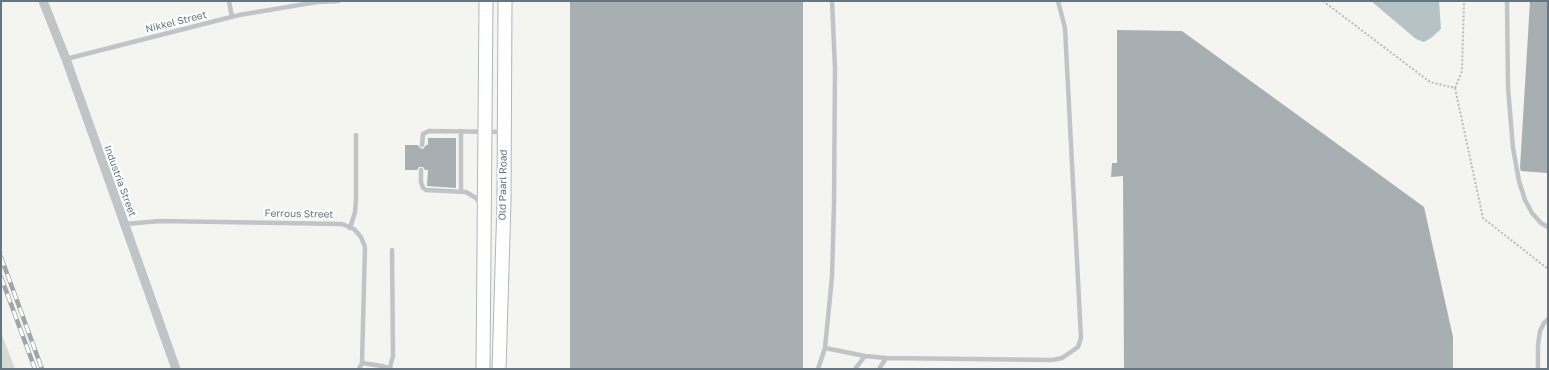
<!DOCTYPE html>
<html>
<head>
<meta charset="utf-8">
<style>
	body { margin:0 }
	#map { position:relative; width:1549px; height:370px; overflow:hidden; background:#f4f4f1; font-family:"Golos Text",sans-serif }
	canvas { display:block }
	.frame { position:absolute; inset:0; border:2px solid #647681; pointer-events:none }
</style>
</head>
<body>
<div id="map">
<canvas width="1549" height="370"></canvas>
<div class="frame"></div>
</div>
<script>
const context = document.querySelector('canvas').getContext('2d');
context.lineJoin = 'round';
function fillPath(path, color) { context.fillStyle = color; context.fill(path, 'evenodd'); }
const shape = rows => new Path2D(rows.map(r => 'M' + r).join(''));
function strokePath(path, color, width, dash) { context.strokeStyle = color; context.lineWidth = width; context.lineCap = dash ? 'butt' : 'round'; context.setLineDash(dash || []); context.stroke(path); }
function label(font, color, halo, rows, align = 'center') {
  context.font = font + ' "Golos Text",sans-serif'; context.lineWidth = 4; context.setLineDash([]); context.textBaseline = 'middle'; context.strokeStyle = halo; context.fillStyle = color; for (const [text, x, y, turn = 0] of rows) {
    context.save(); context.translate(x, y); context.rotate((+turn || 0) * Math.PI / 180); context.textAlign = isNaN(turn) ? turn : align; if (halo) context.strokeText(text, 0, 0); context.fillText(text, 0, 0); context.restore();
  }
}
fillPath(shape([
	[1,332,15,369,1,369]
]), '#d6dbd2');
fillPath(shape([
	[1371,1,1439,1,1441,29,1431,38,1424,42,1416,39]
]), '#b6c3c6');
fillPath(shape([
	[570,1,803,1,803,369,570,369],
	[1530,1,1548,1,1548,173,1521,171,1520,168],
	[1117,30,1182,31,1424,207,1453,337,1453,369,1124,369,1123,176,1111,177,1112,163,1117,163],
	[428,138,456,138,456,188,427,186,428,170,425,170,423,167,419,167,417,170,405,170,405,145,418,145,420,148,423,149,426,145,428,145]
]), '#a7afb3');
const secondary = shape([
	[483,369,486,1],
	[499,369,504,201,505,1]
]);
strokePath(secondary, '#b0b6ba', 15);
strokePath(shape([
	[1323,1,1430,82,1455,88,1483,218,1548,269],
	[1455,88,1462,71,1464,1]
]), '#b8bbbd', 2, [2, 2]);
strokePath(shape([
	[229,1,232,17],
	[1507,1,1508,88,1513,148,1519,181,1525,200,1532,213,1541,223,1548,227],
	[66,59,239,15,317,2,339,1],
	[422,145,423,134,429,131,503,132],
	[421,170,421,182,423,188,426,190,466,192,476,198,481,205],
	[461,191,461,131],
	[125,224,160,221,342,224,354,229,361,237,365,247,362,363,359,369],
	[350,228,355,212,356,200,356,135],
	[825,348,865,356,886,358,1052,360,1062,358,1078,347,1081,338,1065,28,1058,1],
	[362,363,382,366,391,369],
	[390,367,393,356,392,250],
	[818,369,825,348,832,277,834,204,835,68,832,1],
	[855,369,865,356],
	[879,369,886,358],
	[1538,369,1538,345,1540,331,1544,323,1548,319]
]), '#c0c4c7', 4.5);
strokePath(shape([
	[43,1,66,59,176,369]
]), '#c0c4c7', 9);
strokePath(secondary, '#fff', 13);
const rail = shape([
	[1,257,42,369],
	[1,277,35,369]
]);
strokePath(rail, '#9fa6aa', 4.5);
strokePath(rail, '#fff', 3, [9]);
label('10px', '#647681', '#fff', [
	["Nikkel Street",176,22,-14],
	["Industria Street",120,181,70],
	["Old Paarl Road",503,185,-89],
	["Ferrous Street",299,214,1]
]);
</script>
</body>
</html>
